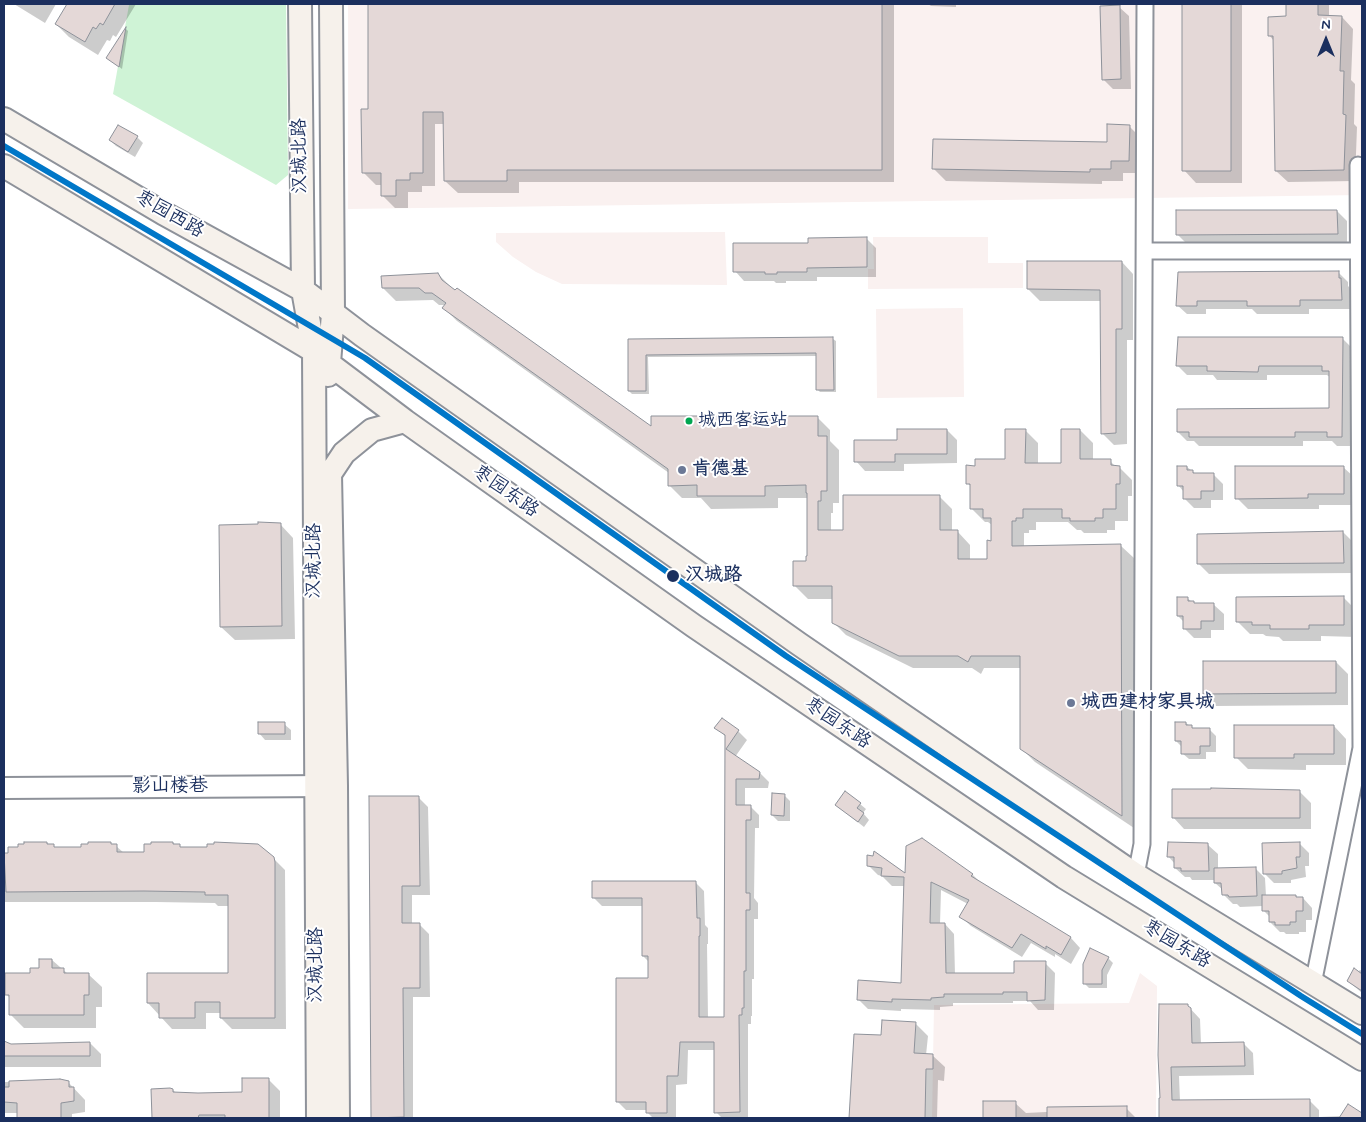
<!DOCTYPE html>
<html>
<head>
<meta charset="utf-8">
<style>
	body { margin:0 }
	#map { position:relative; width:1366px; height:1122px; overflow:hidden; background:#fff; font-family:Mynerve,sans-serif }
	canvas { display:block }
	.frame { position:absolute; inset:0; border:5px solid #1b2f5e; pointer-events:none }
	.north { position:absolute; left:1301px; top:15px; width:50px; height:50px; -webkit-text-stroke:4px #fff; paint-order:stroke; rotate:0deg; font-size:14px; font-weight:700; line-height:20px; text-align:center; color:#1b2f5e }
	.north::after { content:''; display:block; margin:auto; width:18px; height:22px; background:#1b2f5e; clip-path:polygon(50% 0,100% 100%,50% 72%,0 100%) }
</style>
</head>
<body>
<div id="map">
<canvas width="1366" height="1122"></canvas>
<div class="frame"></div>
<div class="north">N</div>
</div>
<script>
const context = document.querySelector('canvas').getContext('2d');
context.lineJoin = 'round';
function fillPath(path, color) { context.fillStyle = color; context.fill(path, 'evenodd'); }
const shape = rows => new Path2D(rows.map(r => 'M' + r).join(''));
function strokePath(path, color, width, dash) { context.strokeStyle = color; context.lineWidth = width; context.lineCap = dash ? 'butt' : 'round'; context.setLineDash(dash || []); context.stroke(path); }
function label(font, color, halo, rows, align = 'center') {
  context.font = font + ' Mynerve,"LXGW WenKai TC",sans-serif'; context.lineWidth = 4; context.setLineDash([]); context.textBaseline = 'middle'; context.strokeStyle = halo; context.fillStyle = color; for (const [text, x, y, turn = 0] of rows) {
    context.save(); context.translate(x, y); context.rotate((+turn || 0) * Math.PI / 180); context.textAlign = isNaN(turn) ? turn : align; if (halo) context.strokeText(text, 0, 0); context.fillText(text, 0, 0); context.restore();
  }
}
fillPath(shape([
	[348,4,1362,4,1362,195,348,209],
	[725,232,727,285,562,284,536,272,513,257,496,242,496,233],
	[873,237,988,237,988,263,1023,263,1023,288,868,289,868,269,874,269],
	[963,308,964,397,877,398,876,309],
	[1140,973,1157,986,1156,1118,932,1118,934,1005,1129,1003]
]), '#faf1f0');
fillPath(shape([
	[133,4,286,4,288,175,276,185,113,94,129,5]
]), '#cff3d6');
fillPath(shape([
	[14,4,56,4,45,23],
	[68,4,136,4,116,37,113,35,110,41,107,40,98,55,69,37,56,24],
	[369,4,894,4,894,182,519,182,519,193,458,193,445,181,445,124,435,124,435,186,422,186,422,192,408,192,408,208,395,208,382,195,382,185,376,185,363,172,369,110],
	[928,4,956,4,956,7,931,6],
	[1184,4,1242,4,1242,183,1196,183,1184,170],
	[1287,4,1329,4,1329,17,1342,17,1353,29,1351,80,1355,84,1354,124,1357,127,1355,181,1288,182,1276,171,1274,41,1269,35,1287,17],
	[1119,7,1129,16,1131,89,1113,89,1103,79],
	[126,29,128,31,122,69,108,58],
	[1129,126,1141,138,1141,173,1123,173,1123,181,1102,181,1102,184,946,181,933,168,1108,143],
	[137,137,143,143,135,157,116,146,110,140],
	[1337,211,1347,221,1347,243,1187,244,1177,234],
	[866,238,876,248,876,277,817,277,817,281,786,281,786,283,776,283,774,281,744,281,735,271,809,244],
	[1122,262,1133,274,1133,340,1127,340,1127,444,1114,445,1102,433,1101,301,1040,301,1028,289],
	[1339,273,1348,282,1348,286,1350,288,1350,309,1309,309,1309,314,1257,314,1252,309,1206,309,1206,314,1187,314,1177,305,1177,279],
	[438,274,451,287,652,428,817,417,830,430,830,441,839,450,839,503,833,503,833,513,831,513,831,531,844,531,939,496,952,509,952,532,958,532,970,545,970,560,988,560,992,542,992,525,988,522,985,522,972,509,972,487,967,483,976,467,1007,461,1025,430,1038,443,1038,464,1062,464,1080,430,1093,443,1093,461,1110,461,1116,467,1119,467,1132,480,1132,496,1128,496,1128,521,1115,521,1115,530,1107,530,1107,533,1084,533,1081,530,1077,530,1068,522,1036,522,1036,530,1029,530,1029,533,1024,533,1024,547,1121,546,1134,558,1134,828,1035,762,1022,749,1022,668,984,668,981,674,972,668,913,668,846,635,833,622,833,599,808,599,795,586,808,557,808,498,778,498,778,508,711,509,701,498,682,498,669,485,669,473,457,321,444,308,446,305,439,305,433,300,396,301,383,288],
	[1342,338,1351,347,1350,446,1337,446,1332,441,1303,441,1303,446,1199,446,1194,441,1187,441,1178,432,1330,410,1331,378,1327,375,1267,375,1267,380,1217,380,1213,375,1187,375,1178,366],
	[833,339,836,341,836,392,820,392,817,389,817,356,648,357,649,394,632,394,629,391,629,340],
	[947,430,957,440,957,463,904,464,904,471,865,471,856,461,898,441],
	[1187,467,1196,474,1213,474,1223,484,1223,500,1211,500,1211,508,1194,508,1184,498,1184,492,1178,485],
	[1343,467,1355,478,1354,505,1319,505,1319,509,1248,509,1237,498],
	[280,524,293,538,295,639,235,640,221,627],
	[1343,532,1354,543,1354,573,1209,574,1198,563],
	[1187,598,1196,605,1214,605,1224,614,1224,630,1211,630,1211,638,1194,638,1184,628,1184,622,1178,616],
	[1344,598,1356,610,1356,637,1321,636,1321,641,1283,641,1279,637,1266,636,1263,634,1250,634,1237,621],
	[1336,662,1348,674,1348,705,1216,706,1204,694],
	[1186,723,1194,729,1209,729,1216,736,1216,752,1206,752,1206,759,1189,759,1182,753,1182,747,1176,741],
	[284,724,291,730,291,740,265,740,259,733],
	[1334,726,1346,739,1346,765,1306,765,1306,770,1248,769,1236,757],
	[716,727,738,731,747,740,735,757,760,773,769,782,768,788,745,788,745,806,750,806,759,815,759,828,755,828,754,898,758,903,758,919,754,919,754,979,752,979,752,1016,751,1016,751,1024,748,1024,748,1118,722,1118,716,1112,715,1050,688,1050,687,1084,676,1085,676,1118,653,1118,648,1113,648,1110,626,1110,617,1101,649,980,649,962,643,956,643,906,602,906,593,897,695,882,704,891,705,925,708,928,708,944,707,944,708,1018,726,1018,726,737],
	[1299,791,1311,803,1311,829,1184,829,1173,817],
	[784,795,790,801,790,821,778,821,772,815],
	[418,797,428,807,430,895,412,895,412,924,419,924,429,934,430,997,413,997,413,1118,374,1118,370,798],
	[860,804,866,809,863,813,869,820,864,827,836,805],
	[47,843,56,848,116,846,124,853,145,853,173,843,182,848,273,858,285,870,286,1029,232,1029,221,1018,221,1013,206,1013,206,1029,172,1029,148,1003,229,974,229,906,218,906,215,903,156,902,4,902,4,854,9,854,19,848],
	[1300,844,1309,853,1309,866,1305,866,1306,877,1291,880,1291,883,1274,883,1264,873],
	[1208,845,1218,854,1218,869,1255,868,1265,878,1266,896,1296,896,1298,898,1303,898,1312,908,1312,920,1306,920,1306,932,1299,932,1299,934,1286,934,1284,932,1280,932,1270,922,1270,917,1263,910,1263,906,1240,907,1237,904,1233,904,1223,894,1223,890,1215,883,1215,880,1192,880,1190,877,1185,877,1175,868,1175,864,1168,856],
	[869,856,906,875,972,874,982,884,1071,938,1080,948,1071,964,1055,954,1055,957,1031,943,1022,957,971,926,961,917,968,904,941,890,940,924,945,924,954,934,955,975,1015,975,1045,963,1055,973,1054,1010,1038,1010,1030,1001,1013,1001,1013,1003,953,1003,953,1006,940,1007,940,1010,901,1009,901,1011,868,1009,858,999,902,984,905,886,892,886,882,876,878,875,868,865],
	[1108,958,1113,963,1107,975,1107,988,1089,988,1084,983],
	[52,960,68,974,88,974,102,987,102,1007,96,1007,96,1028,24,1028,11,1015,11,999,6,994],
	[1360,970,1362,971,1362,993,1348,981],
	[1187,1005,1200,1019,1201,1044,1244,1044,1253,1053,1254,1075,1179,1076,1180,1101,1309,1100,1319,1110,1319,1117,1342,1116,1348,1106,1362,1114,1362,1118,1160,1118,1160,1099],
	[915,1023,928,1036,926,1055,932,1055,945,1067,944,1081,938,1080,937,1118,851,1118,855,1035,882,1037],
	[4,1043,11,1045,90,1043,101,1054,101,1067,4,1067],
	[269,1080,280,1091,280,1118,153,1118,152,1090,173,1090,176,1093,243,1093],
	[4,1082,68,1082,85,1100,85,1112,72,1114,72,1118,18,1118,18,1113,4,1113],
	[984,1103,1015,1103,1026,1113,1126,1108,1136,1118,985,1118]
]), '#0003');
const building = shape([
	[67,4,115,4,103,25,100,23,96,29,93,27,85,42,55,24,67,4],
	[368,4,882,4,882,170,507,170,507,181,444,181,443,112,423,112,423,173,410,173,410,180,396,180,396,196,381,196,381,173,362,173,361,109,368,109,368,4],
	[1182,4,1231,4,1231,171,1182,171,1182,4],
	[1286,4,1318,4,1318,15,1342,16,1340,71,1344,71,1343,114,1346,115,1344,170,1275,171,1273,36,1268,36,1268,17,1286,16,1286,4],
	[1120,5,1121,79,1102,80,1100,6,1120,5],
	[126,27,119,67,106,58,126,27],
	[1107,124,1130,125,1129,161,1111,161,1111,169,1090,169,1090,172,932,169,933,139,1107,142,1107,124],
	[118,125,138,136,128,152,109,140,118,125],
	[1176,210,1337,210,1338,234,1176,235,1176,210],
	[867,237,867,267,807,268,807,272,777,272,777,274,765,274,765,272,733,272,733,243,808,243,808,238,867,237],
	[1027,261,1122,261,1122,329,1116,329,1116,433,1101,434,1100,290,1027,289,1027,261],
	[1339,271,1339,278,1341,278,1342,300,1300,300,1300,306,1247,306,1247,301,1197,301,1197,306,1176,306,1178,272,1339,271],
	[438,273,442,280,455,290,457,288,651,426,651,416,818,416,818,436,827,436,827,491,821,491,821,501,818,501,818,530,843,530,843,495,940,495,940,530,958,530,958,559,987,559,987,540,991,541,991,518,983,518,983,509,970,509,970,484,966,484,966,465,975,466,975,459,1005,459,1005,429,1026,429,1025,463,1061,463,1061,429,1080,429,1080,459,1111,459,1111,465,1120,466,1120,484,1116,484,1116,509,1103,509,1103,518,1095,518,1095,521,1070,521,1070,518,1062,518,1062,509,1023,509,1023,518,1016,518,1016,521,1012,521,1012,546,1121,544,1122,816,1020,749,1020,656,971,656,968,662,958,656,899,656,832,623,832,586,793,586,793,561,806,561,806,556,807,556,807,493,806,493,806,485,765,486,765,496,697,496,697,485,668,486,668,469,442,308,446,303,432,293,425,293,419,288,382,288,381,276,438,273],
	[833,337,834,390,816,390,816,353,646,355,646,391,628,391,628,339,833,337],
	[1178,337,1343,337,1342,437,1327,437,1327,432,1295,432,1295,437,1189,437,1189,432,1177,432,1177,409,1329,408,1329,371,1322,371,1322,366,1259,366,1258,372,1207,371,1207,366,1176,366,1178,337],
	[897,429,947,429,947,454,895,454,895,462,854,462,854,440,897,440,897,429],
	[1177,466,1187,466,1187,470,1193,470,1193,473,1214,473,1214,491,1201,491,1201,499,1183,499,1183,486,1177,486,1177,466],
	[1235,466,1344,466,1344,494,1308,494,1308,498,1235,499,1235,466],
	[258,522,281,523,282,626,220,627,219,525,258,524,258,522],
	[1343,531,1344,563,1197,564,1197,534,1343,531],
	[1344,596,1344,625,1309,625,1309,629,1270,629,1270,625,1252,625,1252,622,1236,622,1236,597,1344,596],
	[1177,597,1188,597,1188,601,1194,601,1194,603,1214,603,1214,621,1201,621,1201,629,1183,629,1183,616,1177,616,1177,597],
	[1203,661,1336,661,1336,693,1203,694,1203,661],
	[722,718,739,730,726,749,760,772,759,779,736,779,736,805,751,805,751,820,746,820,746,893,750,893,750,910,746,910,746,971,744,971,744,1008,742,1008,742,1015,739,1015,740,1112,714,1113,714,1042,680,1042,678,1076,667,1076,667,1113,646,1113,646,1102,616,1102,616,978,648,978,648,956,642,956,642,898,592,898,592,881,696,881,697,918,700,918,700,936,699,936,699,1017,724,1017,725,735,714,728,722,718],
	[258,722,285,722,285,734,258,734,258,722],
	[1175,722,1186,722,1186,725,1192,725,1192,728,1210,728,1210,746,1200,746,1200,754,1181,754,1181,741,1175,741,1175,722],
	[1234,725,1334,725,1334,754,1294,754,1294,758,1234,758,1234,725],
	[1211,788,1300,790,1300,818,1172,818,1172,789,1211,789,1211,788],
	[845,791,861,803,857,808,864,813,858,822,835,805,845,791],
	[772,793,785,794,784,816,771,815,772,793],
	[369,796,419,796,420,886,402,886,402,923,420,923,420,988,403,988,404,1117,371,1118,369,796],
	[922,838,973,874,971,876,1071,937,1061,955,1046,946,1046,949,1021,934,1012,948,959,917,969,900,931,882,930,923,945,923,946,973,1014,973,1014,961,1046,961,1045,1000,1027,1001,1027,992,1003,992,1003,994,944,994,944,997,931,998,931,1000,892,999,892,1002,857,1000,858,980,901,983,904,877,881,876,882,868,867,866,867,855,873,856,874,851,905,873,906,846,922,838],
	[24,842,47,842,47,844,54,844,54,847,81,847,81,844,88,844,88,842,111,842,111,844,117,844,117,852,144,852,144,844,151,844,151,842,173,842,173,844,180,844,180,847,207,847,207,844,214,844,214,842,258,844,274,857,275,862,275,1018,220,1018,220,1002,195,1002,195,1018,159,1018,159,1003,147,1003,147,973,228,973,228,895,205,895,205,892,144,891,6,892,4,853,8,853,8,847,18,847,18,844,24,844,24,842],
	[1168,842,1208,843,1209,871,1181,871,1181,868,1174,868,1174,857,1167,857,1168,842],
	[1300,842,1300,857,1296,857,1297,868,1282,871,1282,874,1263,874,1262,843,1300,842],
	[1256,867,1257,896,1229,897,1228,895,1222,895,1221,883,1214,883,1214,868,1256,867],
	[1262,895,1296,895,1296,897,1303,897,1303,911,1296,911,1296,922,1290,922,1290,925,1275,925,1275,922,1269,922,1269,911,1262,911,1262,895],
	[1090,948,1109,957,1102,970,1102,984,1083,984,1083,964,1090,948],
	[39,959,52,959,52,968,64,968,64,973,89,973,89,995,84,995,84,1015,9,1015,9,995,5,995,5,973,30,973,30,968,39,968,39,959],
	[1354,968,1362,974,1362,991,1347,981,1354,968],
	[1159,1004,1188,1004,1188,1006,1191,1008,1192,1043,1244,1042,1245,1066,1171,1067,1172,1100,1310,1099,1310,1118,1159,1118,1159,1098,1160,1098,1158,1055,1159,1004],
	[882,1020,916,1022,914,1053,933,1054,933,1069,926,1069,925,1118,849,1118,854,1034,881,1035,882,1020],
	[4,1041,11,1044,90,1042,90,1056,4,1056,4,1041],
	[242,1078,269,1078,269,1118,225,1118,225,1115,199,1115,198,1118,152,1118,151,1089,170,1088,173,1089,173,1092,198,1093,242,1092,242,1078],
	[60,1079,69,1081,69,1087,74,1087,74,1101,61,1103,61,1118,17,1118,17,1103,4,1102,4,1087,9,1087,9,1081,60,1079],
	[983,1101,1016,1101,1016,1118,983,1118,983,1101],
	[1348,1104,1362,1113,1362,1118,1339,1118,1348,1104],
	[1127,1106,1127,1118,1047,1118,1047,1107,1127,1106]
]);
fillPath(building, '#e4d8d7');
strokePath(building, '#8e929a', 1);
const street = shape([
	[1145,251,1362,251],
	[1136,875,1142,844,1145,4],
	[1313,984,1361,748,1358,165]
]);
const secondary = shape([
	[4,788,331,786]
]);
const primary = shape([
	[300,4,303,290,314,351,318,1118],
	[4,119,163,213,303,290,362,335,799,644,1136,875,1362,1013],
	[4,166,314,351,328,363,405,421,694,626,1064,877,1362,1059],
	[328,375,333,314,331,4],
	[330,474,336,786,338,1118],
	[330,474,344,453,372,430,405,421]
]);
strokePath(street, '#8e929a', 19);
strokePath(secondary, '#8e929a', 24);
strokePath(primary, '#8e929a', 26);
strokePath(street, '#fff', 15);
strokePath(secondary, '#fff', 20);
strokePath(primary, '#f6f1eb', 22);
strokePath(shape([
	[4,146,365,358,786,656,1301,996,1362,1034]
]), '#0077c8', 6);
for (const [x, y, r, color] of [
	[689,421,4.5,"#00a651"],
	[682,470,5,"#6b7896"],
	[673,576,7,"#1b2f5e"],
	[1071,703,5,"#6b7896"]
]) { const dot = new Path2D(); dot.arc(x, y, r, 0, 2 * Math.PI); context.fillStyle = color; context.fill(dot); strokePath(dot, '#fff', 2); }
label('18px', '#1b2f5e', '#fff', [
	["城西客运站",698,421]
], 'left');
label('19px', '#1b2f5e', '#fff', [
	["汉城北路",301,156,-91],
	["枣园西路",169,215,30],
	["枣园东路",505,492,35],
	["汉城北路",315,561,-90],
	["枣园东路",837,724,34],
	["影山楼巷",170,787],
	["枣园东路",1176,945,31],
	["汉城北路",317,965,-90]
]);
label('bold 19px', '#1b2f5e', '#fff', [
	["肯德基",692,470],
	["城西建材家具城",1081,703]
], 'left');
label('bold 19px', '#1b2f5e', '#fff', [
	["汉城路",685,576]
], 'left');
</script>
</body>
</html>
